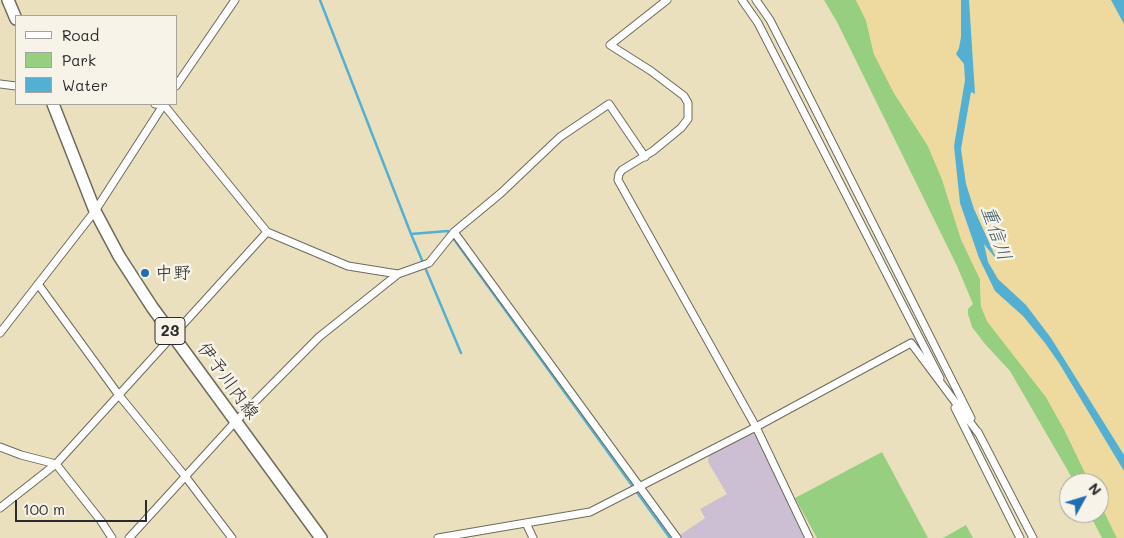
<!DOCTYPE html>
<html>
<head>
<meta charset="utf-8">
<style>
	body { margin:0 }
	#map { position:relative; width:1124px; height:538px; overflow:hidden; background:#eae0bd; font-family:Mali,sans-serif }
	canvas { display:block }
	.legend { position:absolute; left:15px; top:15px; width:162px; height:90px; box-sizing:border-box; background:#f7f3e8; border:1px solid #a5a39c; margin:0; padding:6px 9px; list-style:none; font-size:15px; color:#2b2b2b }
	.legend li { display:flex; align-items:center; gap:10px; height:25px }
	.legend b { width:25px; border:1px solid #a5a39c }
	.north { position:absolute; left:1059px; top:473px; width:50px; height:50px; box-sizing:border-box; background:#f7f3e8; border:1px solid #a5a39c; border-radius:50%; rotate:51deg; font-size:14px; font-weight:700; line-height:20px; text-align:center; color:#2b2b2b }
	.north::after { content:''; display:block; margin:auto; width:18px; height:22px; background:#1f6fb2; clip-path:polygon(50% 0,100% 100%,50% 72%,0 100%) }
	.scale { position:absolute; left:15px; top:500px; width:132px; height:22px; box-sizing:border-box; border:2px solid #2b2b2b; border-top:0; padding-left:6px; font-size:15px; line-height:18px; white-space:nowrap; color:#2b2b2b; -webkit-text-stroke:4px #f7f3e8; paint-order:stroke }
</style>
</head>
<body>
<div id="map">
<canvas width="1124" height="538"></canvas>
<ul class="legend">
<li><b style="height:6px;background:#fff"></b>Road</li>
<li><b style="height:14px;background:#97cf81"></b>Park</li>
<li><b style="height:14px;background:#54b0d2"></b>Water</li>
</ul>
<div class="north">N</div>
<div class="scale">100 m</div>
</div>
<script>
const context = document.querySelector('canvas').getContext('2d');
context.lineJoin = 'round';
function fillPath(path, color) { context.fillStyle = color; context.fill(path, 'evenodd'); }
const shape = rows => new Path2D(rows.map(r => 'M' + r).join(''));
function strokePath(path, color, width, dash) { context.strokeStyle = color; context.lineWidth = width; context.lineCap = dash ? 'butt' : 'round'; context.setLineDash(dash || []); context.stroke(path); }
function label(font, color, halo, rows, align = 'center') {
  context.font = font + ' Mali,"Klee One",sans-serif'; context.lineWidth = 5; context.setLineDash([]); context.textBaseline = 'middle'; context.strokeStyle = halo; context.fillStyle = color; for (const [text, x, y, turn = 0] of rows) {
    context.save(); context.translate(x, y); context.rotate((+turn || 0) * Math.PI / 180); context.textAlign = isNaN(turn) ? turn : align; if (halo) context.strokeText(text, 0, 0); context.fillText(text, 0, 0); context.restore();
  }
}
fillPath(shape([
	[754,431,806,538,682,538,680,535,705,518,700,509,727,494,708,462,709,455]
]), '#ccbed3');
fillPath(shape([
	[824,0,856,0,866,20,874,54,894,93,928,146,942,179,961,239,980,279,981,306,987,321,1046,397,1065,431,1090,483,1075,483,1010,371,985,344,972,327,968,314,968,309,973,304,957,266,837,22],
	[882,452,928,538,817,538,795,498],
	[1099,501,1117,538,1102,538,1089,513,1099,513],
	[966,525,973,538,943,538]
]), '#97cf81');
fillPath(shape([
	[856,0,1124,0,1124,538,1117,538,1099,501,1099,483,1090,483,1065,431,1046,397,987,321,981,306,980,279,961,239,942,179,928,146,894,93,874,54,866,20]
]), '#eeda9e');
fillPath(shape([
	[961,0,969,0,975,94,971,92,961,149,966,184,974,209,997,260,984,244,988,262,998,279,1026,305,1051,338,1124,455,1124,471,1059,363,1045,343,1023,316,995,291,979,258,960,203,954,146,965,80,964,64,956,54,959,48,961,37],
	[1111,0,1124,0,1124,24]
]), '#54b0d2');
strokePath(shape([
	[320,0,411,234,448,231,670,538],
	[411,234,461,353]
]), '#54b0d2', 2.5);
const minor = shape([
	[667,0,610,45,651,71,684,96,688,103,688,119,681,128,653,151,622,170,619,174,618,180,756,427,809,538],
	[742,0,758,23,940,378],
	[756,0,770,20,794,67,971,418],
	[0,84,16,86],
	[176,86,235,0],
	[155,104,164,105,267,232,348,266,398,274],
	[454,232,677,538],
	[38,284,118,394,185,476,232,538],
	[0,333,95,211,164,104],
	[955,408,1020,538],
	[978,432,1033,538],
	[0,447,21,455,56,464,101,521,112,538],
	[0,508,56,464,267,232],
	[526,523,533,538],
	[129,538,236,421,319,337,398,274,429,263,454,232,501,193,560,137,609,104,645,157],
	[438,538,590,512,756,427,911,343,979,434]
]);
const primary = shape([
	[8,0,16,19],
	[53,104,95,211,119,256,152,307,321,538]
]);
strokePath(minor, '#6e6a5e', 9);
strokePath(primary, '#6e6a5e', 14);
strokePath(minor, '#fff', 7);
strokePath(primary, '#fff', 11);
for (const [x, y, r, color] of [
	[145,273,5,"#1f6fb2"]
]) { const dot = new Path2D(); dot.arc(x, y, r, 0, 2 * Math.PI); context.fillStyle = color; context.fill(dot); strokePath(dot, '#f7f3e8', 2); }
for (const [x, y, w] of [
	[170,331,30]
]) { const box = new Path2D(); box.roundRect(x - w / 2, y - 13.5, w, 27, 4); context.fillStyle = '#f7f3e8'; context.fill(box); strokePath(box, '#2b2b2b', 1); }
label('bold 16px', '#2b2b2b', null, [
	["23",170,331]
]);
label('18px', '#2b2b2b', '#f7f3e8', [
	["中野",155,273]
], 'left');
label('18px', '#2b2b2b', '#f7f3e8', [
	["伊予川内線",228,381,54]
]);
label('italic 19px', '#395a65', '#f7f3e8', [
	["重信川",996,233,71]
]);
</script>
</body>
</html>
